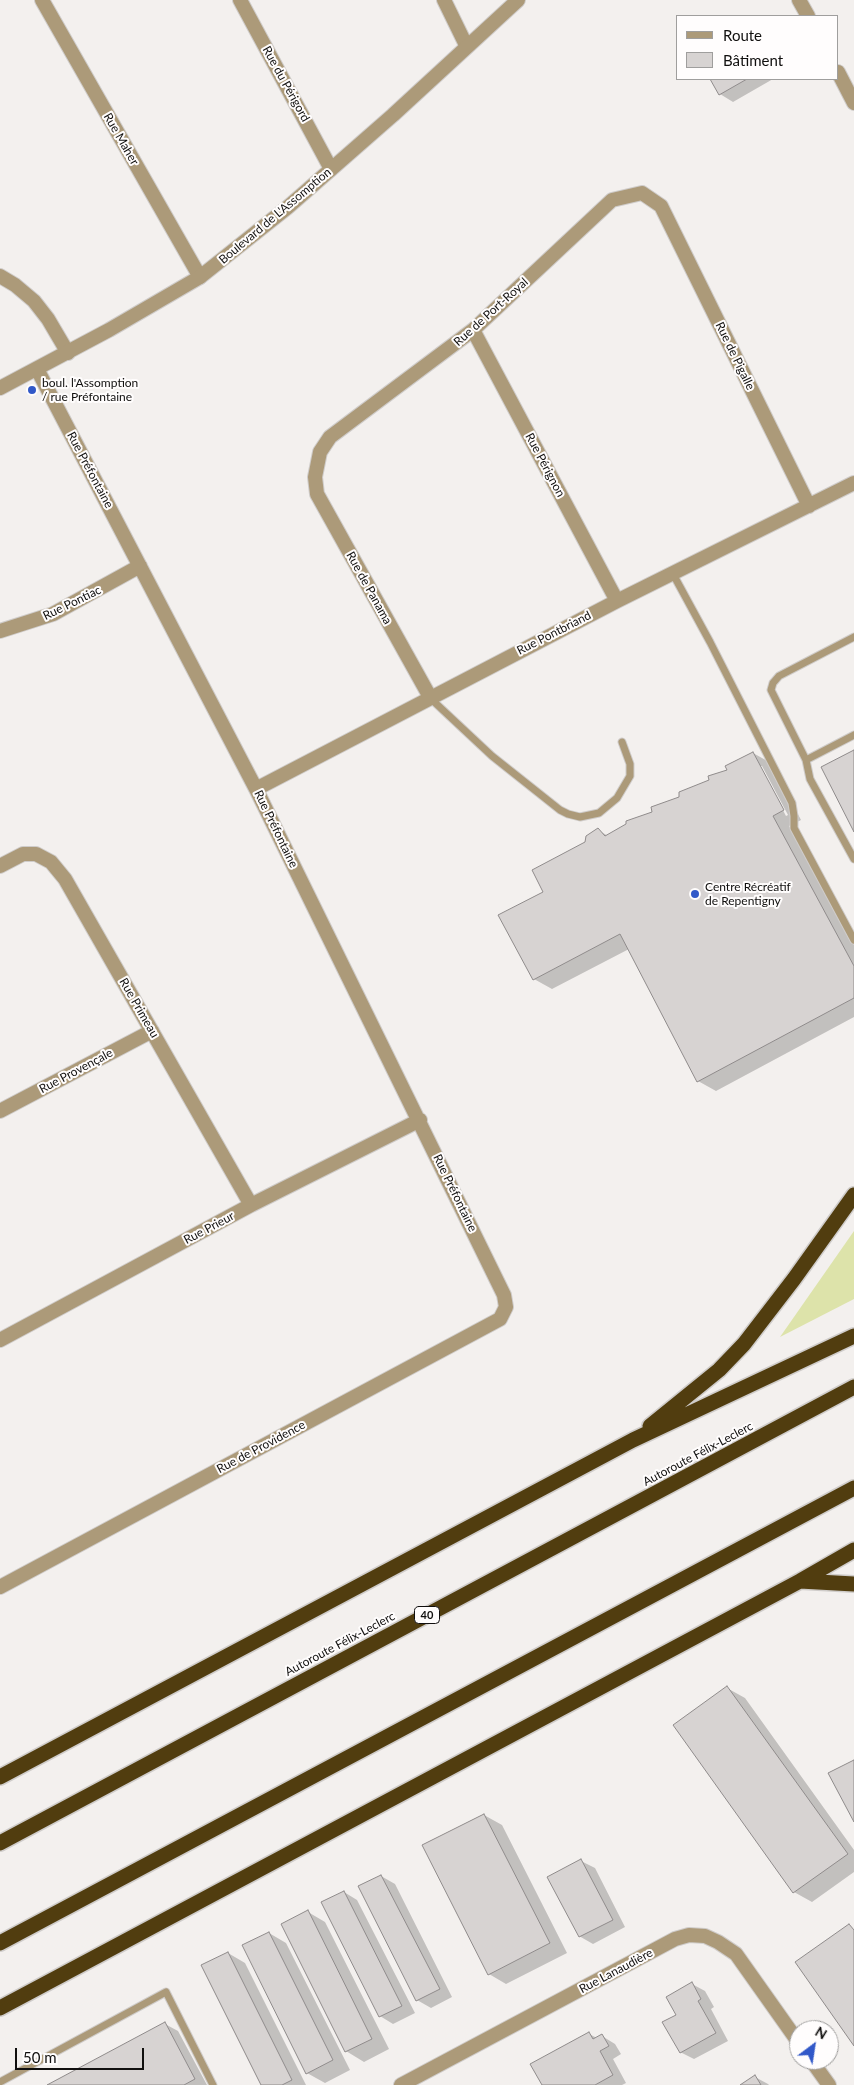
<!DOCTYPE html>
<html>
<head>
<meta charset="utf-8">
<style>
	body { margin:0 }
	#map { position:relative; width:854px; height:2085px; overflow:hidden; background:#f3f0ee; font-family:Lato,sans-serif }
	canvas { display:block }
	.legend { position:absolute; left:676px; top:15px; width:162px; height:65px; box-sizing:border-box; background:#fffdfd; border:1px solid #9f9e9d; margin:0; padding:6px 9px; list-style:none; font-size:15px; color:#100f0e }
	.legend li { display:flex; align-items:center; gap:10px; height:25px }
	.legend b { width:25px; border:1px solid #9f9e9d }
	.north { position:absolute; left:789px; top:2020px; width:50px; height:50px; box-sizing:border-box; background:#fffdfd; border:1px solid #9f9e9d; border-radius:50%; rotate:31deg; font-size:14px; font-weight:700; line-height:20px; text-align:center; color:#100f0e }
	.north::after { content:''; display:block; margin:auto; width:18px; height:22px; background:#3158c8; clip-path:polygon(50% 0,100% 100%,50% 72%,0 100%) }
	.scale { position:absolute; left:15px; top:2048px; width:129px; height:22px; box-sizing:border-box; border:2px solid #100f0e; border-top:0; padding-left:6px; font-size:15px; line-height:18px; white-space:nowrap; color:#100f0e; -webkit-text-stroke:4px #fffdfd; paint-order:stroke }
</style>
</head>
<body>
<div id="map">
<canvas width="854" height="2085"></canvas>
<ul class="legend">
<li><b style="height:6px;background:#ac9a79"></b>Route</li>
<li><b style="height:14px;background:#d7d3d2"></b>Bâtiment</li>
</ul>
<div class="north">N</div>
<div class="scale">50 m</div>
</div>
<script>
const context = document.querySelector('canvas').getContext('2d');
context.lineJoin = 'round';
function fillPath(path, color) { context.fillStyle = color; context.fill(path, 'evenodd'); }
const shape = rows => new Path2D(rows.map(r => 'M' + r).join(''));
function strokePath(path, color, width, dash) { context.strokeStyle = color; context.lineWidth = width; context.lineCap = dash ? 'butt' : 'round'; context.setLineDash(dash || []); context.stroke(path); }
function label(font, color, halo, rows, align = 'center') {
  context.font = font + ' Lato,sans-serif'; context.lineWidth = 4; context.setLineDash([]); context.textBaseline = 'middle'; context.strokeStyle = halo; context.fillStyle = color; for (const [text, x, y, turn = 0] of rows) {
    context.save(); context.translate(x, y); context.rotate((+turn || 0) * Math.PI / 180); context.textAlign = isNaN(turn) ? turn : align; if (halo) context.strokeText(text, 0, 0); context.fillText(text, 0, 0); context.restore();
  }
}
fillPath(shape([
	[854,1231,854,1299,780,1337]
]), '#dde3aa');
fillPath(shape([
	[711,79,773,79,733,102,720,94],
	[753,753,771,763,801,820,789,826,854,945,854,1017,716,1091,698,1081,629,949,552,989,534,979,544,893,598,830,608,836,711,781],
	[760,766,762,766,788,815,786,816],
	[727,1688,745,1698,854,1850,854,1872,812,1902,794,1892],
	[484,1815,502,1825,567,1953,506,1984,489,1974],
	[581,1861,595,1868,625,1927,593,1944,579,1936],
	[381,1876,395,1884,452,1997,431,2008,417,2000],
	[344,1892,357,1900,415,2013,393,2024,380,2016],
	[308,1912,325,1922,389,2049,364,2062,346,2051],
	[269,1933,286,1943,350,2070,325,2083,307,2073],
	[228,1953,245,1963,306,2085,263,2085],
	[692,1984,705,1991,714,2007,711,2009,728,2041,694,2059,680,2052,677,2015],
	[165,2024,178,2031,207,2085,50,2085],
	[589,2034,597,2038,602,2036,615,2044,621,2054,613,2059,626,2083,622,2085,543,2085],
	[755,2077,768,2084,769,2085,742,2085]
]), '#0003');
const building = shape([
	[710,79,747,79,719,95,710,79],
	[854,750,854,832,821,767,854,750],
	[753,752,784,810,773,816,854,966,854,998,697,1082,620,934,533,980,498,915,543,892,532,870,585,842,586,836,598,828,605,836,626,824,626,821,652,812,651,807,679,797,679,792,709,780,708,776,727,770,725,766,753,752],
	[727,1686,848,1854,793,1893,673,1725,727,1686],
	[854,1760,854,1822,828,1773,854,1760],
	[484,1814,550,1943,488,1975,422,1845,484,1814],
	[581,1859,613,1920,579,1937,547,1877,581,1859],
	[381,1875,440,1989,416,2001,358,1886,381,1875],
	[344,1891,402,2006,379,2017,321,1902,344,1891],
	[308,1910,372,2039,345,2052,281,1924,308,1910],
	[849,1924,854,1930,854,2046,795,1962,849,1924],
	[269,1932,333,2060,306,2074,242,1945,269,1932],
	[228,1952,292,2080,282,2085,261,2085,201,1965,228,1952],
	[692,1982,701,1999,698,2001,716,2033,680,2053,662,2022,676,2015,666,1997,692,1982],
	[165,2022,195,2079,184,2085,47,2085,165,2022],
	[589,2032,593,2039,602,2034,609,2046,600,2051,613,2075,595,2085,542,2085,530,2064,589,2032],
	[755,2075,761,2085,740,2085,755,2075]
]);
fillPath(building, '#d7d3d2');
strokePath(building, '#8f8b8b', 1);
const service = shape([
	[673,574,710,642,792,803,794,816,794,828,854,940],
	[854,637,779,676,773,683,771,690,806,760,854,735],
	[430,698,492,756,560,810,568,814,580,817,599,813,617,798,630,776,630,764,622,742],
	[806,760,810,779,854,859],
	[0,2082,166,1992,213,2085]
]);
const minor = shape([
	[42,0,200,277],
	[240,0,331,169],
	[444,0,466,45],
	[0,276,15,285,34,301,48,319,68,353],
	[473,330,617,601],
	[0,631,53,614,140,566],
	[430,697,317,494,315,477,320,452,330,437,473,330,612,200,642,193,661,206,809,506],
	[256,789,617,601,854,483],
	[0,866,23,854,36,854,51,862,65,879,251,1205],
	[0,1111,152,1031],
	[0,1340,251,1205,420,1120],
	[0,1587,500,1319,506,1307,504,1295,256,789,37,369],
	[811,2060,829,2085],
	[401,2085,675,1939,689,1935,705,1936,718,1942,736,1954,799,2043]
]);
const tertiary = shape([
	[799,0,808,16],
	[838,72,854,103],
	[0,388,109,330,200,277,288,207,393,115,518,0]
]);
const motorway = shape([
	[650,1426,719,1370,744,1344,794,1279,854,1195],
	[800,1581,854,1584],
	[0,1777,633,1440,854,1336],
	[0,1843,854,1387],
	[0,1943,854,1488],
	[0,2008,800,1581,854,1550]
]);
strokePath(service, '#cfccca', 9);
strokePath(minor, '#cfccca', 16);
strokePath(tertiary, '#cfccca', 16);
strokePath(motorway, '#cfccca', 18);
strokePath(service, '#ac9a79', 7);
strokePath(minor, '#ac9a79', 14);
strokePath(tertiary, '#ac9a79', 14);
strokePath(motorway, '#513d0f', 15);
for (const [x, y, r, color] of [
	[32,390,5,"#3158c8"],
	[695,894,5,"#3158c8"]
]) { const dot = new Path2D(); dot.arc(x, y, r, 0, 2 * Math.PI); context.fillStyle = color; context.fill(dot); strokePath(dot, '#fffdfd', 2); }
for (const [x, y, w] of [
	[427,1615,25]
]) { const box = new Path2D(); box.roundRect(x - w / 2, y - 8.5, w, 17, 4); context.fillStyle = '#fffdfd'; context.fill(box); strokePath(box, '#100f0e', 1); }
label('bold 11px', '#100f0e', null, [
	["40",427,1615]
]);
label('12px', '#100f0e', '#fffdfd', [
	["Rue du Périgord",286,84,61],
	["Rue Maher",121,139,60],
	["Boulevard de L'Assomption",275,216,-40],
	["Rue de Port-Royal",491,312,-42],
	["Rue de Pigalle",735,356,64],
	["Rue Pérignon",545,465,62],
	["Rue Préfontaine",90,470,62],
	["Rue de Panama",369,588,61],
	["Rue Pontiac",72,603,-26],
	["Rue Pontbriand",554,633,-27],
	["Rue Préfontaine",276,829,64],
	["Rue Primeau",139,1008,60],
	["Rue Provençale",76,1071,-28],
	["Rue Préfontaine",455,1193,64],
	["Rue Prieur",209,1228,-28],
	["Rue de Providence",261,1447,-28],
	["Autoroute Félix-Leclerc",698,1454,-28],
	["Autoroute Félix-Leclerc",340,1644,-28],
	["Rue Lanaudière",616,1971,-28]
]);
label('12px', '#100f0e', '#fffdfd', [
	["boul. l'Assomption",42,383],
	["/ rue Préfontaine",42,397],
	["Centre Récréatif",705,887],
	["de Repentigny",705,901]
], 'left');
</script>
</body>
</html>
